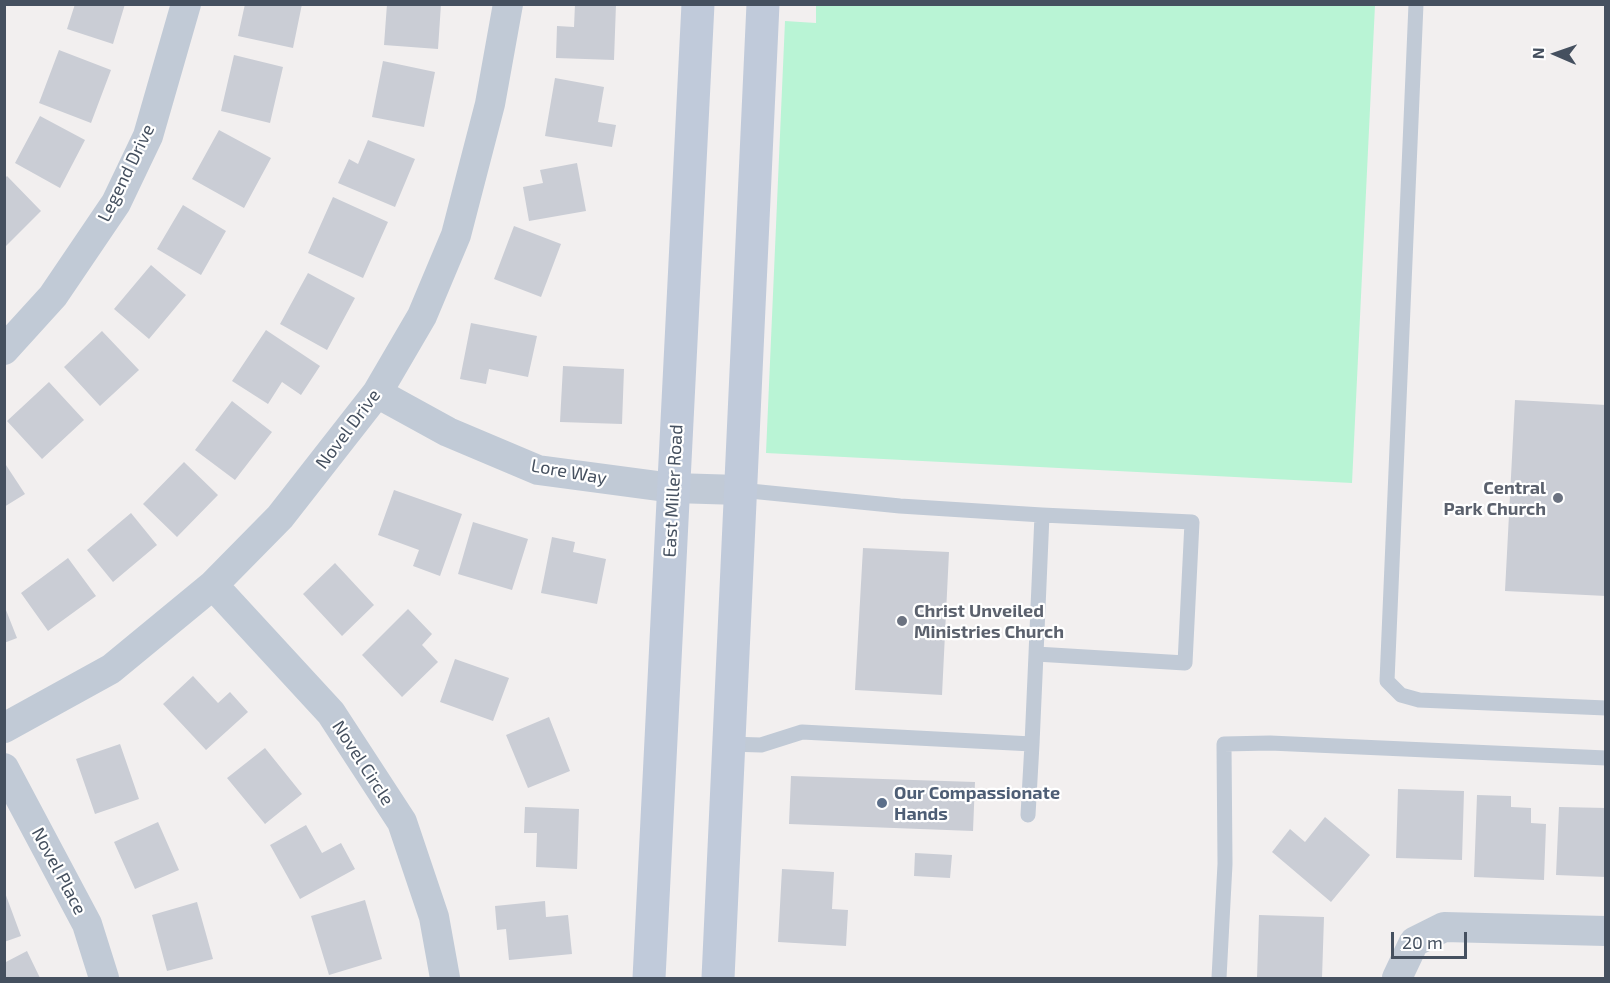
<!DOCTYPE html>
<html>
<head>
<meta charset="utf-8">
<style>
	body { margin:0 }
	#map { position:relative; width:1610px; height:983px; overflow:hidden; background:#f2efef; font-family:"Exo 2",sans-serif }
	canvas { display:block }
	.frame { position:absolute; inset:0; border:6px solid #45505f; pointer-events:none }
	.north { position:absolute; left:1526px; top:24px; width:60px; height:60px; -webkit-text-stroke:4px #fff; paint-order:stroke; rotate:272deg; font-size:16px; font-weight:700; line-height:24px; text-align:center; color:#45505f }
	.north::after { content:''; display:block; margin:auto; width:21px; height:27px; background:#45505f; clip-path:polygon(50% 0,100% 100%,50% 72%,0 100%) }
	.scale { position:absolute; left:1391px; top:932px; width:76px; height:27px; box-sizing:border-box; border:3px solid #45505f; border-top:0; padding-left:8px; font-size:18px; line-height:21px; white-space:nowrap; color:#45505f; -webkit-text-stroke:4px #fff; paint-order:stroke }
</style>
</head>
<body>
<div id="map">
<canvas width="1610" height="983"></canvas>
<div class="frame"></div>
<div class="north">N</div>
<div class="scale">20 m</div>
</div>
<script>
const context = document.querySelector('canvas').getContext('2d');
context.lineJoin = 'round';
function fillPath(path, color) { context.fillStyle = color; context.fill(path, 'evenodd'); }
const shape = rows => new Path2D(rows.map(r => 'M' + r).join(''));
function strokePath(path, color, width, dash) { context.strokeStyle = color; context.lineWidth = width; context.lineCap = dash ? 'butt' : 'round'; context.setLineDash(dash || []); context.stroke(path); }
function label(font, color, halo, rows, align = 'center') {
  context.font = font + ' "Exo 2",sans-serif'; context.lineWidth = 4.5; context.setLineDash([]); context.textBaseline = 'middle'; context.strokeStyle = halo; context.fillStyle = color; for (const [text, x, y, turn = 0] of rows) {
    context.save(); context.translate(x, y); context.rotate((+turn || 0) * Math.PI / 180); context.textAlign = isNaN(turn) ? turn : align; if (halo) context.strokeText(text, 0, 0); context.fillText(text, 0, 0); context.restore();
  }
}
fillPath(shape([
	[816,5,1375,5,1352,483,766,453,785,21,816,23]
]), '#b9f4d5');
fillPath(shape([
	[75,4,125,4,113,44,67,29],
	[245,4,302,4,293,48,238,36],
	[387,4,441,4,438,49,384,45],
	[575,4,616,4,614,60,556,58,557,26,574,27],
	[59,50,111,70,91,123,39,103],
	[234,55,283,67,270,123,221,111],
	[383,61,435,72,424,127,372,117],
	[555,78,604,87,598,122,616,125,612,147,545,136],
	[40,116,85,140,60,188,15,163],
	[219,130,271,158,244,208,192,179],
	[368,140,415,159,395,207,338,183,349,159,358,164],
	[577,163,586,211,529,221,523,187,543,183,540,170],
	[7,176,41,211,4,248,4,179],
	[333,197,388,222,363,278,308,253],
	[183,205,226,231,201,275,157,249],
	[514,226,561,244,541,297,494,279],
	[151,265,186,295,149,339,114,309],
	[308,273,355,298,327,350,280,324],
	[471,323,537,336,528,377,489,369,486,384,460,379],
	[266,330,320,366,301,395,282,382,268,404,232,381],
	[102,331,139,370,100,406,64,367],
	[563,366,624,369,622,424,560,422],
	[49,382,84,420,42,459,7,421],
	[1515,400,1606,405,1606,596,1505,591],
	[232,401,272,432,235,480,195,450],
	[4,462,25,494,4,507],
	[184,462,218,495,177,537,143,504],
	[394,490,462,514,440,576,413,566,419,550,378,535],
	[131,513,157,545,113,582,87,550],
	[473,522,528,539,512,590,458,574],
	[552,537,575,542,573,552,606,559,597,604,541,593],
	[863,548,949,552,942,695,855,690],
	[68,558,96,596,48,631,21,593],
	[335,563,374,605,342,636,303,594],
	[4,605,17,638,4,643],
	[408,609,432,634,422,645,438,662,402,697,362,655],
	[455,659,509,678,493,721,440,702],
	[193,676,218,703,230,692,248,712,206,750,163,704],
	[549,717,570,771,528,788,506,735],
	[120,744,139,799,95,814,76,759],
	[265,748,302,794,265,824,227,778],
	[791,776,975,782,973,831,789,824],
	[1398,789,1464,791,1462,860,1396,858],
	[1477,795,1511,796,1511,807,1531,808,1531,823,1546,824,1544,880,1474,877],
	[525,807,579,809,577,869,536,867,537,833,524,833],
	[1559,807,1606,808,1606,877,1556,875],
	[1325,817,1370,855,1331,902,1272,852,1290,829,1305,842],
	[158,822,179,870,135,889,114,842],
	[306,825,322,853,341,843,355,869,300,899,270,845],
	[915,853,952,855,950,878,914,876],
	[782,869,834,872,832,909,848,910,846,946,778,942],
	[4,890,21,936,4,942],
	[365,900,382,959,329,975,311,916],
	[545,901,546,917,568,915,572,954,509,960,506,929,497,930,495,906],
	[197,902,213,959,167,971,152,915],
	[1259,915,1324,917,1322,978,1257,978],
	[27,951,40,978,4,978,4,963]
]), '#cacdd5');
strokePath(shape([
	[1416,4,1387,681,1401,695,1419,700,1606,708],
	[1036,654,1042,515],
	[728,744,761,745,802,732,1032,744,1036,654,1185,663,1192,522,1042,515,900,506,740,490],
	[1028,815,1032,744],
	[1219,978,1225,864,1224,744,1270,743,1606,758]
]), '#c1cad6', 15);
strokePath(shape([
	[4,350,53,296,116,203,148,136,186,4],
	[377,393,448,432,538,470,673,488,740,490],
	[213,585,331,713,402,822,434,917,445,978],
	[4,728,111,669,213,585,280,517,377,393,422,316,456,235,490,104,508,4],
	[4,768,87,924,104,978],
	[1397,978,1414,942,1444,927,1606,931]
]), '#c1cad6', 30);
strokePath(shape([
	[649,978,698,4],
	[718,978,763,4]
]), '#c0cada', 33);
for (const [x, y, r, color] of [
	[1558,498,6,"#6b7280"],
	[902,621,6,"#6b7280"],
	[882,803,6,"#5c6f8a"]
]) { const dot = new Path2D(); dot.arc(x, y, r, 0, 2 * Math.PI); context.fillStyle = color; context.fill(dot); strokePath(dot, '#fff', 2); }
label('18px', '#45505f', '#fff', [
	["Legend Drive",126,173,-64],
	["Novel Drive",348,429,-53],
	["Lore Way",569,472,10],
	["East Miller Road",673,491,-87],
	["Novel Circle",363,763,57],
	["Novel Place",59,871,62]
]);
label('bold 18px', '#5b616d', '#fff', [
	["Central",1546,488],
	["Park Church",1546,509],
	["Christ Unveiled",914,611,"left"],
	["Ministries Church",914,632,"left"]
], 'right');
label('bold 18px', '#4e5e75', '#fff', [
	["Our Compassionate",894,793],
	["Hands",894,814]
], 'left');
</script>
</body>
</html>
